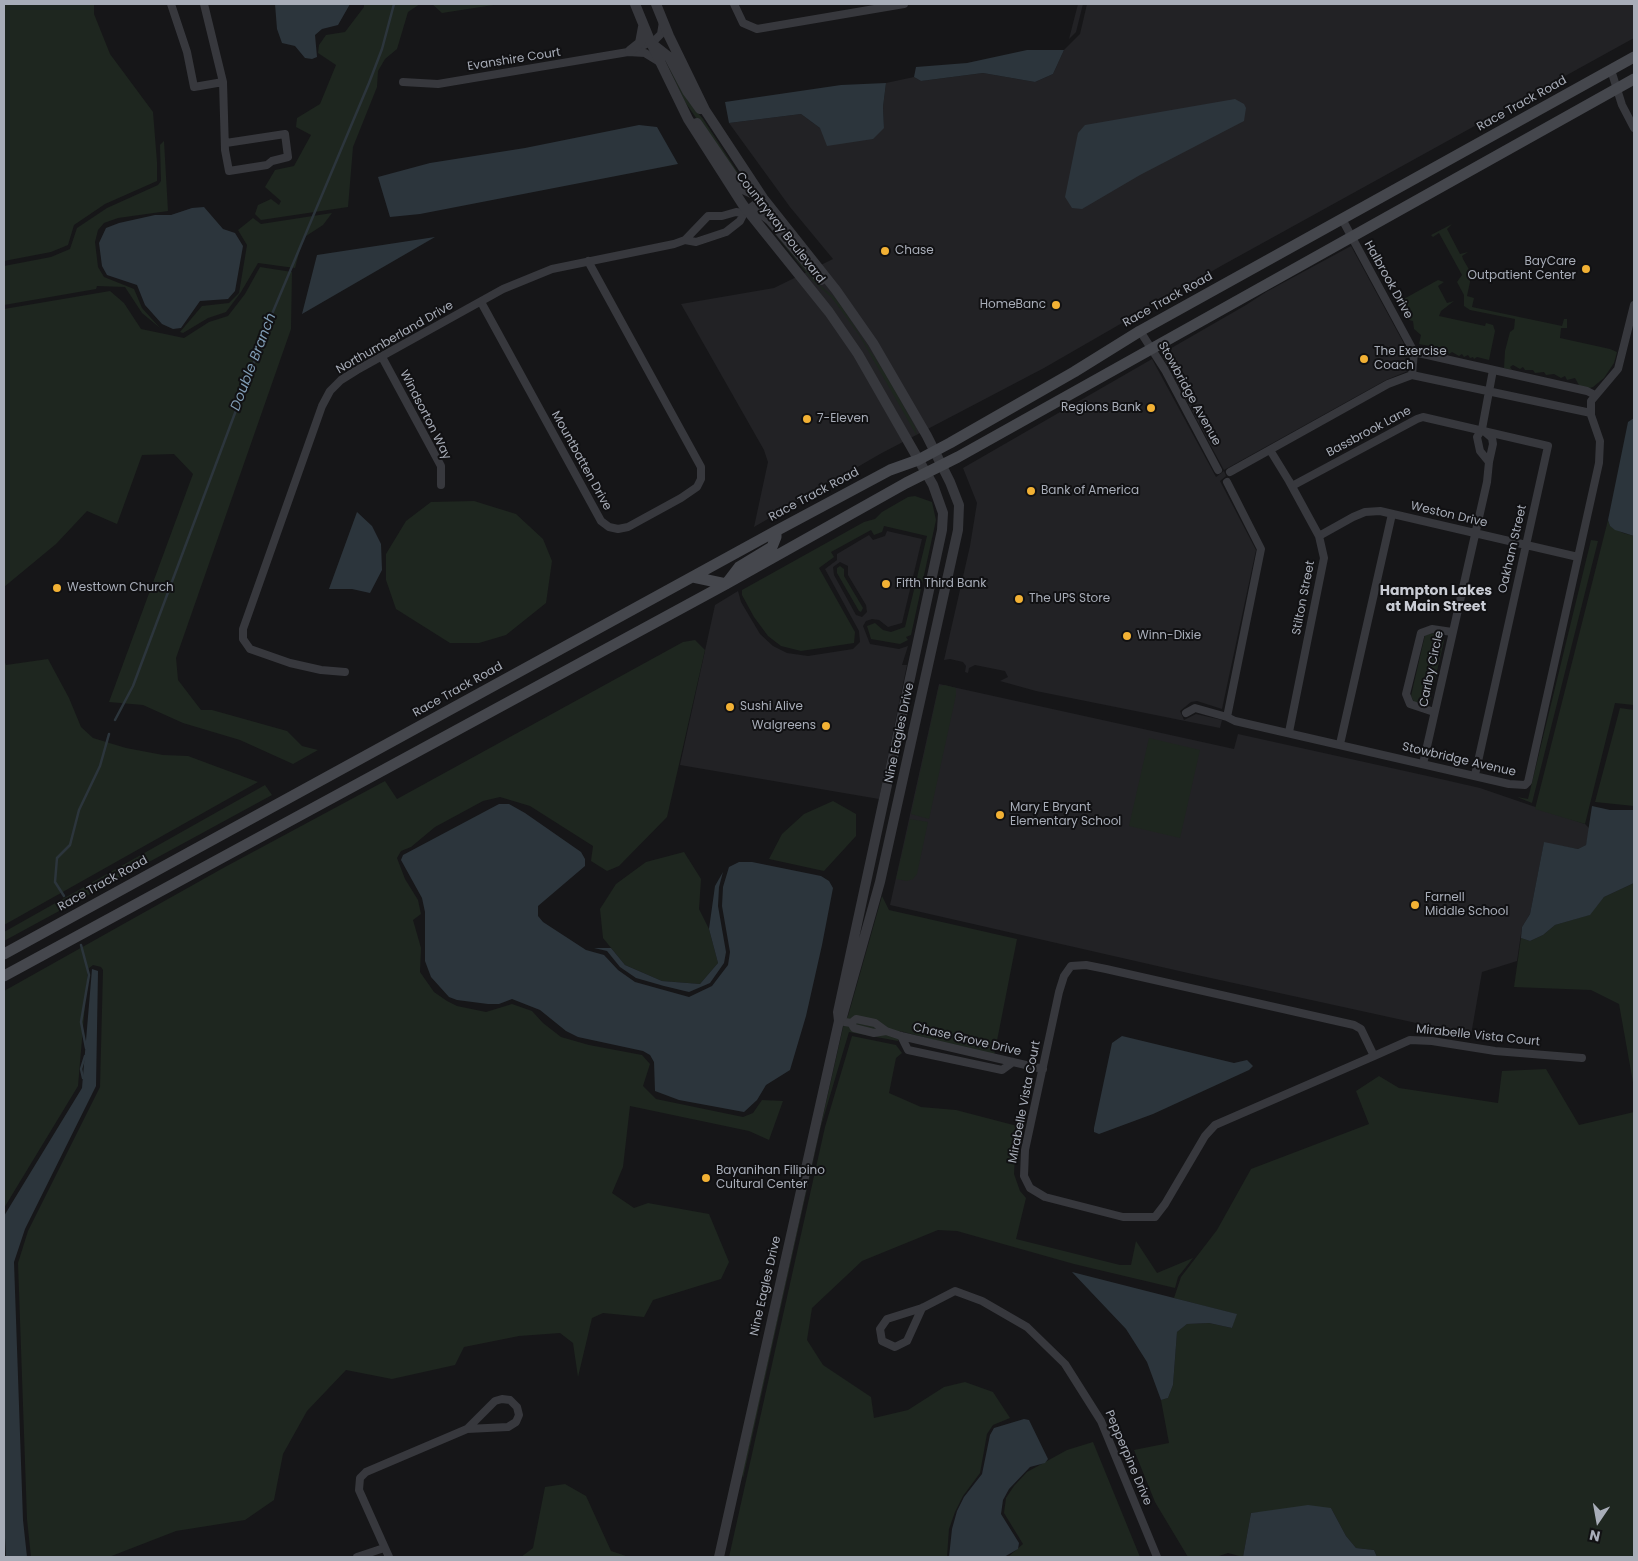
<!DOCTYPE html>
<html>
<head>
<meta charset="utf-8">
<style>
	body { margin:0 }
	#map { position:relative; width:1638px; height:1561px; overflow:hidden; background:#161618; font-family:Poppins,sans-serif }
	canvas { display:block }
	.frame { position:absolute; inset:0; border:5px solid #a8adb8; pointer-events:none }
	.north { position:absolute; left:1573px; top:1496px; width:50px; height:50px; -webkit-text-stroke:4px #111113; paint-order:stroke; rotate:192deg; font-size:14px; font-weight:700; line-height:20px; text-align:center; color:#a8adb8 }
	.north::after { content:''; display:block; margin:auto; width:18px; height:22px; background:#a8adb8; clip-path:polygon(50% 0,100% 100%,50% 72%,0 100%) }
</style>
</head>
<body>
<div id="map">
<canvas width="1638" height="1561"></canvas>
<div class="frame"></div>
<div class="north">N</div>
</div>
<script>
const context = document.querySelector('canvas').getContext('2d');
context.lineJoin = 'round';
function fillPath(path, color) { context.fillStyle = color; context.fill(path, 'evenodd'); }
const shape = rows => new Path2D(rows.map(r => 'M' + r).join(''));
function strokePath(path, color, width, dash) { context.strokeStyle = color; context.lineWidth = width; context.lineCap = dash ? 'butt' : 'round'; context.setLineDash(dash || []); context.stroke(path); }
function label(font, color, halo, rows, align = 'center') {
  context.font = font + ' Poppins,sans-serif'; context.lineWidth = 4; context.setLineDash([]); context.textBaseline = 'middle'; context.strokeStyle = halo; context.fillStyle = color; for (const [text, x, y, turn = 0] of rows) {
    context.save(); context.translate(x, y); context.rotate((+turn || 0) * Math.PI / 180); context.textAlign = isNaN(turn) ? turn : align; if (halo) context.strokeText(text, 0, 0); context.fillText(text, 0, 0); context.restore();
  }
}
fillPath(shape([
	[1078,4,1083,4,1076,32,1069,39],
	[1087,4,1634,4,1634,38,1221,266,1044,368,880,454,754,527,768,462,764,450,681,304,774,288,833,259,790,207,729,123,801,114,820,128,884,128,883,107,886,83,914,77,921,81,983,73,1035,82,1053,74,1064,50,1080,34],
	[1351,246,1409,353,1408,371,1386,380,1224,470,1161,354,1246,305,1266,292],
	[1152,359,1216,477,1224,471,1226,476,1220,481,1256,550,1222,709,1197,701,1191,702,1180,711,1184,720,1196,714,1222,720,1220,728,1036,691,1000,681,1008,677,1005,671,975,665,969,668,968,673,965,672,966,666,963,662,950,659,944,660,970,546,977,503,963,468],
	[887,531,922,539,902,623,888,627,879,620,872,619,866,621,863,626,870,644,899,649,908,646,902,665,907,665,879,799,680,765,715,605,738,591,741,602,760,634,773,646,787,653,808,656,853,649,860,642,859,631,825,569,837,560,837,554,869,535,873,540,885,536],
	[840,562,848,566,848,575,866,605,867,612,862,617,856,615,834,575,833,567],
	[939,684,1234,749,1238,734,1432,777,1480,788,1585,824,1590,829,1586,845,1578,849,1544,843,1530,914,1522,927,1517,961,1482,972,1471,1035,1188,973,890,905]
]), '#222225');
fillPath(shape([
	[4,4,94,4,94,14,110,54,153,112,157,162,157,181,105,204,74,225,68,245,51,252,4,261],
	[364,4,420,4,408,12,397,49,385,59,378,71,377,87,353,147,348,207,261,220,255,214,258,205,271,199,279,205,281,201,265,187,275,170,294,166,311,135,296,127,297,118,320,104,336,65,318,53,319,45,326,35,345,32,364,7],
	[432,4,500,4,442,13],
	[670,65,688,101,703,119,742,179,740,181,685,102,668,66],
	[164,141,168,211,118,218,104,223,98,230,95,242,98,267,104,277,134,289,142,308,160,328,142,313,125,287,97,286,96,289,4,305,4,266,51,257,70,249,77,228,107,208,158,185,161,181,160,145],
	[332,213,323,225,303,238,295,268,258,263,241,292,226,312,208,318,183,333,180,332,202,306,229,303,239,293,247,245,238,230,253,218,261,224],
	[766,223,817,283,833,296,841,306,888,378,915,427,917,436,859,335,832,298,813,281],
	[1452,224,1447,229,1460,254,1468,252,1462,256,1463,259,1471,273,1478,271,1480,273,1478,278,1471,277,1467,296,1474,298,1472,307,1562,326,1564,319,1567,319,1567,328,1561,328,1560,338,1610,349,1617,352,1614,363,1604,378,1593,387,1586,389,1580,387,1575,378,1567,380,1565,376,1561,378,1554,374,1546,375,1544,372,1535,373,1533,370,1525,370,1523,367,1520,369,1513,365,1510,367,1512,370,1504,368,1505,351,1510,332,1514,329,1515,319,1470,310,1464,306,1464,295,1457,282,1462,275,1439,233,1433,237,1431,235],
	[260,267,292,272,291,329,176,658,178,680,201,710,212,710,287,731,302,746,318,750,293,764,240,740,183,723,143,705,109,702,193,474,174,454,142,455,117,524,87,511,56,544,4,587,4,309,110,291,124,303,141,329,184,338,209,322,228,316,245,294],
	[1438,280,1444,282,1438,286,1447,303,1454,301,1441,311,1439,316,1485,326,1486,323,1493,325,1495,331,1489,360,1477,357,1474,359,1473,357,1470,358,1468,355,1464,357,1462,354,1459,356,1452,352,1449,354,1447,350,1443,352,1436,348,1433,350,1430,346,1419,344,1421,335,1414,329,1413,321,1409,320,1408,312,1404,311,1405,307,1402,300],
	[915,496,932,502,936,520,911,635,906,637,908,640,900,644,871,639,867,626,875,623,883,630,891,632,905,627,927,536,884,526,882,532,874,535,871,530,831,552,834,557,819,568,855,632,854,643,801,651,781,646,768,636,754,617,742,595,742,590,864,522,875,519,882,512,908,497],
	[474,501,516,514,543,539,552,561,546,603,506,635,479,643,450,643,396,609,386,580,386,554,406,521,431,502],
	[1608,520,1610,526,1623,533,1634,536,1634,705,1615,703,1585,824,1535,809],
	[1591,540,1598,541,1532,803,1517,797,1528,799],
	[840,566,844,569,844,576,863,608,861,612,859,611,837,573,837,568],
	[1431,633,1442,636,1444,641,1430,701,1425,704,1414,702,1411,696,1425,635],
	[695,640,705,650,667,817,619,866,607,871,591,861,593,846,530,806,500,797,483,801,435,827,411,847,401,851,397,858,405,879,418,900,421,914,413,920,421,948,420,972,434,992,447,1001,457,1006,486,1012,512,1004,532,1011,543,1023,561,1037,589,1045,642,1055,650,1064,643,1086,656,1099,743,1117,753,1113,762,1100,783,1101,769,1140,749,1131,630,1106,623,1167,612,1193,634,1208,648,1203,709,1214,729,1262,721,1279,653,1300,644,1317,603,1313,592,1318,578,1377,573,1343,560,1333,519,1336,464,1347,455,1365,392,1379,346,1370,307,1411,283,1454,274,1500,245,1520,176,1531,109,1557,31,1557,27,1519,18,1263,28,1231,100,1087,103,970,101,967,93,965,88,969,78,1086,4,1208,4,991,225,867,385,781,397,799,683,642],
	[48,659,69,698,81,727,93,738,126,748,163,755,188,756,258,782,4,925,4,660,6,665],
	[945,685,956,688,956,695,929,819,911,814,939,686],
	[1620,708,1634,710,1634,806,1595,802],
	[1149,738,1200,750,1180,838,1129,826],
	[265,785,272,795,4,941,4,932],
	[833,801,856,814,856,836,824,871,769,859,782,834,804,814],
	[910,819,928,822,917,874,913,879,907,881,896,879],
	[684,852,701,879,699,909,709,929,718,963,700,984,662,981,625,965,603,938,600,909,616,884,646,862],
	[1634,883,1634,1088,1619,1004,1591,990,1514,987,1521,938,1530,941,1543,935,1555,925,1589,915,1604,897],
	[882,896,889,910,1017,939,994,1056,900,1031,898,1041,849,1032,821,1126,743,1478,742,1474,844,1023,848,1016],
	[852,1036,896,1045,902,1053,896,1058,889,1093,921,1107,956,1110,1021,1127,1015,1155,1014,1174,1020,1191,1026,1198,1016,1239,1120,1265,1131,1265,1136,1241,1157,1273,1193,1258,1178,1277,1175,1288,1074,1264,957,1231,938,1230,862,1261,812,1308,807,1340,823,1365,871,1397,874,1418,908,1410,944,1387,965,1382,993,1392,1010,1418,993,1425,987,1434,980,1473,963,1496,955,1512,949,1529,947,1557,729,1557,825,1127],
	[1546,1069,1579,1125,1634,1112,1634,1557,1377,1557,1374,1550,1356,1548,1346,1536,1331,1508,1251,1513,1243,1557,1228,1553,1216,1557,1188,1557,1155,1502,1134,1450,1169,1443,1161,1400,1168,1398,1173,1385,1177,1332,1187,1324,1209,1323,1232,1328,1236,1314,1174,1298,1181,1277,1217,1230,1251,1169,1369,1124,1356,1091,1379,1076,1399,1088,1498,1103,1502,1071],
	[1093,1442,1140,1557,1008,1557,1023,1544,1004,1513,1006,1498,1014,1486,1027,1472,1067,1450],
	[565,1484,586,1496,611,1551,629,1557,521,1557,533,1548,545,1487]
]), '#1e261f');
fillPath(shape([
	[275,4,350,4,338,25,322,29,315,35,317,57,312,59,305,58,295,46,282,43,277,29],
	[1027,50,1064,50,1053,74,1035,82,983,73,921,81,914,77,916,67,967,63],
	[886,83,883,107,884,128,873,139,827,146,820,128,801,114,729,123,725,102,841,85],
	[1235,99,1244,104,1246,108,1244,121,1140,175,1082,209,1072,208,1065,197,1078,133,1085,125],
	[639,125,657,127,678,164,420,214,390,217,378,177,430,163,525,148],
	[204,207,223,229,235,233,243,246,235,291,228,299,200,301,181,328,173,329,162,324,145,305,137,285,107,275,102,266,99,243,106,228,119,223,155,215,171,215,192,208],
	[435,237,302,314,317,255],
	[1634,418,1634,536,1615,530,1610,526,1608,520,1628,422],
	[357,512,372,526,381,544,382,570,370,593,352,589,329,589],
	[499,804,509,804,525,813,581,852,585,859,585,866,538,906,538,916,543,922,586,950,604,955,618,970,635,982,689,997,712,986,728,965,730,952,722,906,723,887,729,867,739,862,752,862,821,876,829,881,833,888,822,945,806,1016,790,1070,766,1085,757,1100,744,1112,679,1100,655,1091,654,1062,650,1055,643,1051,578,1037,566,1031,540,1010,512,999,499,1004,488,1004,457,1000,449,997,431,977,425,961,425,912,422,898,401,860,403,855],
	[1592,806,1610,810,1634,810,1634,883,1604,897,1590,915,1555,925,1543,935,1530,941,1521,938,1522,927,1530,914,1544,842,1578,849,1586,845],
	[723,872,719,887,718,906,726,952,724,963,710,983,689,992,664,986,636,978,620,967,607,951,594,948,611,948,625,965,662,981,700,984,718,963,709,929,715,886],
	[92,969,98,971,96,1086,25,1229,14,1262,23,1520,27,1557,6,1557,4,1519,4,1216,82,1088],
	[1122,1036,1234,1063,1247,1060,1253,1066,1249,1070,1153,1114,1099,1134,1094,1132,1094,1128,1112,1043],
	[1072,1272,1174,1298,1237,1314,1232,1328,1209,1323,1187,1324,1177,1332,1173,1385,1168,1398,1161,1400,1147,1362,1126,1329],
	[1024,1419,1029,1420,1048,1459,1045,1463,1030,1467,1009,1489,1003,1500,1001,1514,1019,1543,1018,1549,1004,1557,949,1557,952,1529,957,1511,964,1497,982,1474,990,1435,994,1428],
	[1308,1505,1331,1508,1346,1536,1356,1548,1374,1550,1377,1557,1243,1557,1251,1513]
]), '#2c353c');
strokePath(shape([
	[115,720,133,686,272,314,369,83,382,49,394,4],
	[64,896,55,882,57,858,70,845,79,810,100,766,109,734],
	[81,945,89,975,81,1022,86,1048],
	[83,1078,81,1069,85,1056]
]), '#2c353c', 2.5);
strokePath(shape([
	[171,4,187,52,194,87,223,82,225,150,229,171,267,165,272,161,288,157,285,134,226,143],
	[204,4,223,82],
	[734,4,743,23,757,29,904,4],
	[634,50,655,40,661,34,663,22],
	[1611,70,1622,105,1634,128],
	[403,82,438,84,628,52,645,53,658,61],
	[1342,219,1414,352],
	[685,240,696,242,726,232,740,221,744,213,763,198],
	[481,302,601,521,609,527,618,529,628,527,681,498,697,487,701,479,701,467,588,261],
	[1140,331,1165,370,1218,470],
	[1414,352,1587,391,1595,395],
	[382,357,441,466,441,485],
	[1412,375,1591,413],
	[1485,432,1492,438,1493,444,1489,462],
	[1270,450,1289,481,1319,536,1324,558,1289,732],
	[1230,472,1388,384,1412,375,1414,352],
	[1227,482,1261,549,1227,717,1235,721,1509,784,1525,785,1528,782,1599,463,1600,441,1591,415,1591,401,1618,369,1634,305],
	[1292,486,1417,419,1423,417,1548,446,1475,775],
	[1319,536,1353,517,1365,512,1380,511,1578,557],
	[345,672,321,670,290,663,250,649,243,639,243,629,322,406,330,391,341,380,357,370,503,289,552,269,674,244,685,240,708,216,722,216,736,212,744,213],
	[1434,712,1410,704,1406,694,1421,633,1432,629,1452,632],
	[1186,713,1195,708,1227,717],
	[1340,744,1392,514],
	[1423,764,1487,482,1489,462,1480,451,1477,437,1482,429,1493,370],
	[839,1021,851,1023,854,1028,874,1033,886,1031],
	[851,1023,856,1019,875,1023,886,1031,901,1036,1043,1069],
	[901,1036,908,1050,1002,1070,1013,1062],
	[1374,1056,1361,1029,1354,1025,1106,969,1086,965,1071,966,1064,976,1059,992,1025,1150,1024,1176,1030,1188,1045,1197,1123,1217,1155,1217,1165,1204,1205,1136,1215,1125,1374,1056,1410,1040,1432,1041,1495,1051,1582,1058],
	[922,1308,907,1341,895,1347,882,1341,880,1329,887,1319,922,1308,955,1291,982,1301,1027,1327,1065,1364,1101,1421,1157,1557],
	[357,1557,384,1548],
	[389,1557,359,1490,360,1478,366,1472,467,1429,495,1401,502,1399,510,1400,517,1407,519,1415,516,1422,508,1427,467,1429]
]), '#37383d', 8);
strokePath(shape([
	[635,4,651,43,688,119,743,205,829,312,858,354,933,485,943,513,942,530,838,1012,839,1021,719,1557],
	[656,4,669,36,705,110,763,198,836,290,873,343,927,436,950,482,959,505,958,530,880,882,842,1017],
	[651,43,669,57,687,91,700,109],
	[630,51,640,43,643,27],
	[697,123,738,183,743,189,762,198],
	[747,210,760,212,770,220,821,280]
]), '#37383d', 10);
strokePath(shape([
	[693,577,726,584,739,567,772,547,776,537,776,531],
	[4,954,776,531,890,470,918,460,950,443,1074,372,1140,331,1634,57],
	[4,976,726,584,906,483,958,457,1634,79]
]), '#45474d', 11);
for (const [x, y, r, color] of [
	[885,251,5,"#f2b134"],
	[1586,269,5,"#f2b134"],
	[1056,305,5,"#f2b134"],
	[1364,359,5,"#f2b134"],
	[1151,408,5,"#f2b134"],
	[807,419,5,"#f2b134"],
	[1031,491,5,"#f2b134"],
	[886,584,5,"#f2b134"],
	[57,588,5,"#f2b134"],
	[1019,599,5,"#f2b134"],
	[1127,636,5,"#f2b134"],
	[730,707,5,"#f2b134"],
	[826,726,5,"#f2b134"],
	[1000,815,5,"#f2b134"],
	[1415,905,5,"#f2b134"],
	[706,1178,5,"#f2b134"]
]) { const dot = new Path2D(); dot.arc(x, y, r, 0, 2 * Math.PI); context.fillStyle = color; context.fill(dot); strokePath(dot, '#111113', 2); }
label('12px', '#a8adb8', '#111113', [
	["Evanshire Court",514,60,-9],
	["Race Track Road",1522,104,-29],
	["Countryway Boulevard",780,228,52],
	["Halbrook Drive",1388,280,61],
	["Race Track Road",1168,300,-29],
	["Northumberland Drive",395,338,-30],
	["Stowbridge Avenue",1189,394,61],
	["Windsorton Way",425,415,63],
	["Bassbrook Lane",1369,432,-28],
	["Mountbatten Drive",581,461,61],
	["Race Track Road",814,495,-28],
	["Weston Drive",1449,515,13],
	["Oakham Street",1513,549,-77],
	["Stilton Street",1304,598,-79],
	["Carlby Circle",1432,669,-78],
	["Race Track Road",458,690,-29],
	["Nine Eagles Drive",900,733,-78],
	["Stowbridge Avenue",1459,760,13],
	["Race Track Road",103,884,-29],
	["Mirabelle Vista Court",1478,1036,6],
	["Chase Grove Drive",967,1040,13],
	["Mirabelle Vista Court",1025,1102,-79],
	["Nine Eagles Drive",766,1286,-77],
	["Pepperpine Drive",1128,1458,67]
]);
label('12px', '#a8adb8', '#111113', [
	["Chase",895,251],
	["BayCare",1576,262,"right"],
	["Outpatient Center",1576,276,"right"],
	["HomeBanc",1046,305,"right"],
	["The Exercise",1374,352],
	["Coach",1374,366],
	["Regions Bank",1141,408,"right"],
	["7-Eleven",817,419],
	["Bank of America",1041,491],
	["Fifth Third Bank",896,584],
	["Westtown Church",67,588],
	["The UPS Store",1029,599],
	["Winn-Dixie",1137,636],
	["Sushi Alive",740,707],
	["Walgreens",816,726,"right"],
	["Mary E Bryant",1010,808],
	["Elementary School",1010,822],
	["Farnell",1425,898],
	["Middle School",1425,912],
	["Bayanihan Filipino",716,1171],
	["Cultural Center",716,1185]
], 'left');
label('italic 14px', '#7f9bb3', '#111113', [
	["Double Branch",254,362,-69]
]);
label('bold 14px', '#c9ccd4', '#111113', [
	["Hampton Lakes",1436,591],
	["at Main Street",1436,607]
]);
</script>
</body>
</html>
